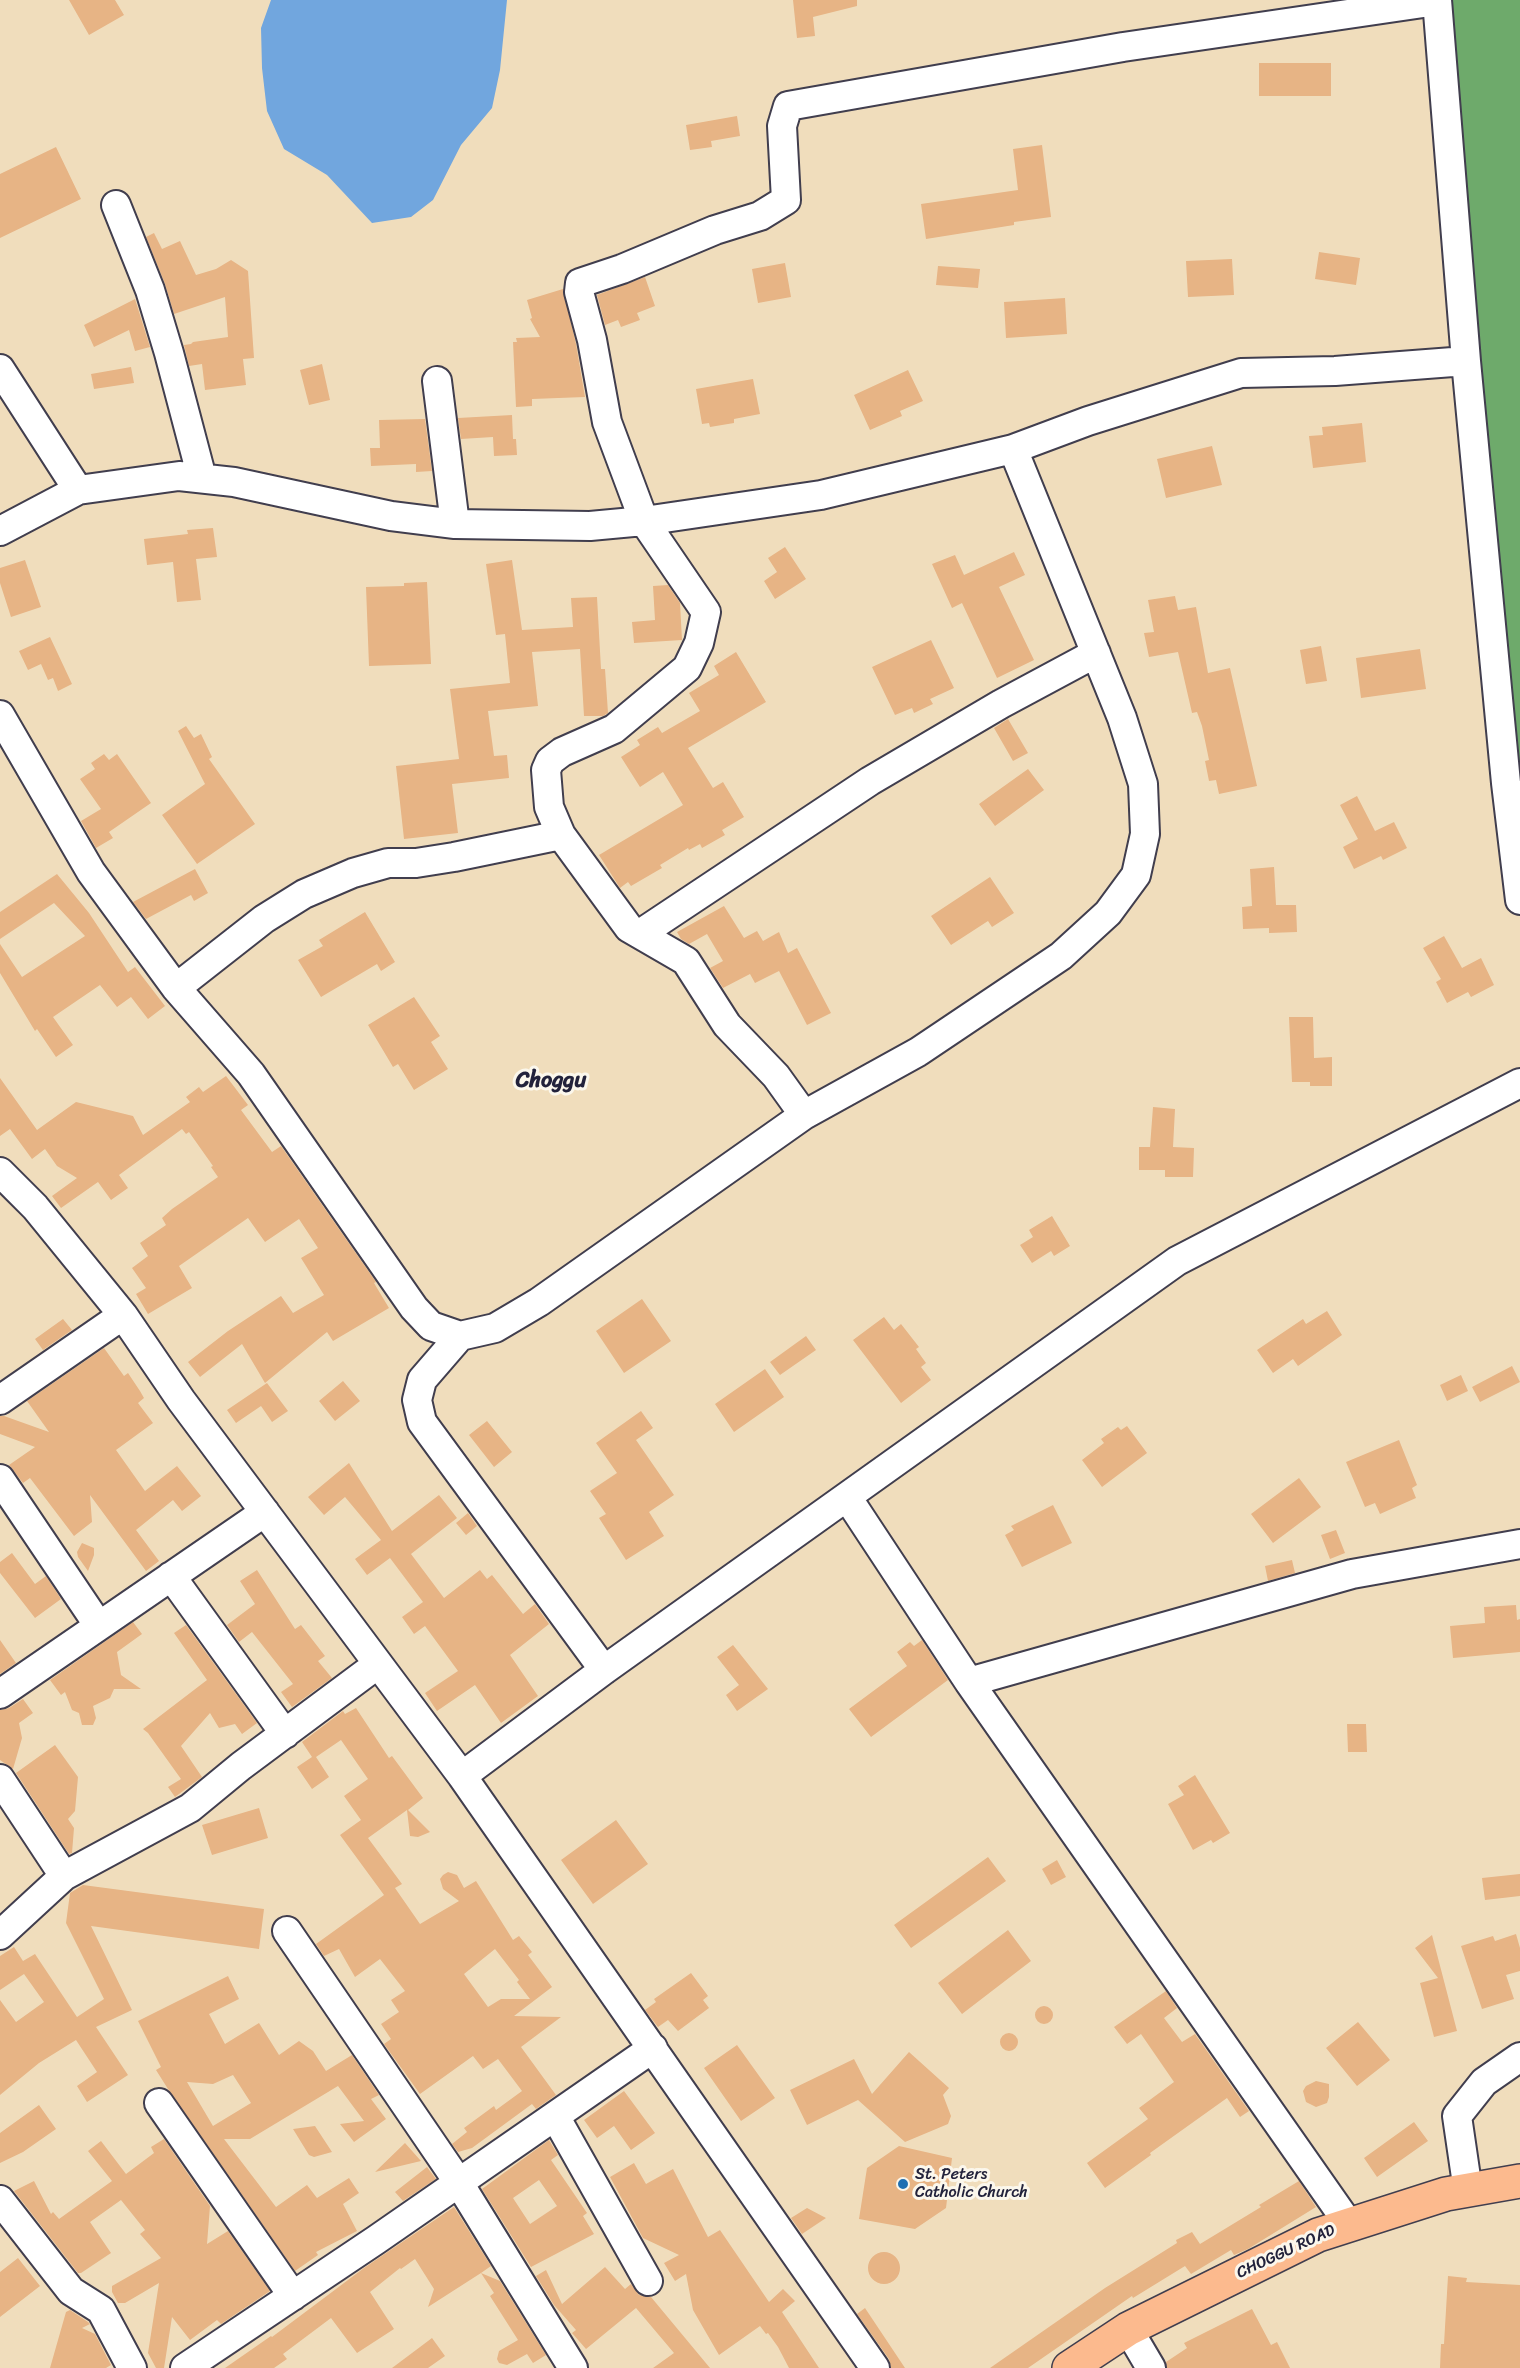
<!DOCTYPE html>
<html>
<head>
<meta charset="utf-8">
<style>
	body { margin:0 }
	canvas { display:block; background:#f0ddbc }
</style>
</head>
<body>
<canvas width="1520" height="2368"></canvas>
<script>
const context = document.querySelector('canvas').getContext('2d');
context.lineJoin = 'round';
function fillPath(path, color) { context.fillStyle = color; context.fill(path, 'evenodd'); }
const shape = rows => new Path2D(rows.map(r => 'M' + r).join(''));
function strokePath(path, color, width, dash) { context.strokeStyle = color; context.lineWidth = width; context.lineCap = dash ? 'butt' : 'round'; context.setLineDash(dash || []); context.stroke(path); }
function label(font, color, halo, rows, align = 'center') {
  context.font = font + ' Sriracha,sans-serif'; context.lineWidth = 6; context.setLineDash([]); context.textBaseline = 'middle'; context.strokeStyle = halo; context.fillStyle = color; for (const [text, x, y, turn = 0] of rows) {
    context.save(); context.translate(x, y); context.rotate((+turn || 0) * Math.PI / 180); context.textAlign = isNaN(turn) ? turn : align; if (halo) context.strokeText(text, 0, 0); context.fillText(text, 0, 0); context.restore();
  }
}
fillPath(shape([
	[1448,0,1520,0,1520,789,1458,136]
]), '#6eaa6b');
fillPath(shape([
	[271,0,507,0,500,70,492,108,461,145,433,200,411,217,372,223,327,175,284,149,267,111,262,68,261,28]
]), '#71a6de');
fillPath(shape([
	[69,0,115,0,124,15,89,35],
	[793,0,857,0,857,6,813,17,815,36,797,38],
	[1259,63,1331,63,1331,96,1259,96],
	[737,116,740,136,711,141,712,147,690,150,686,125],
	[1042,145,1051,217,1014,222,1014,225,926,239,921,204,1018,190,1013,149],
	[56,147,81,199,0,238,0,174],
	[154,233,162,249,180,241,196,275,216,269,231,260,248,271,254,358,243,359,246,385,205,390,202,364,189,366,184,345,191,344,193,342,228,337,225,297,174,314,165,284,146,237],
	[1319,252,1360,258,1356,285,1315,279],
	[1232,259,1234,295,1188,297,1186,261],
	[785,263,791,297,758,303,752,269],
	[938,266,980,269,978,288,936,285],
	[645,277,655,306,637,313,640,320,621,327,618,320,605,325,597,295],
	[563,289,576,344,585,397,532,399,532,406,516,407,513,342,517,342,516,338,540,337,530,319,532,318,527,300],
	[1065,298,1067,334,1006,338,1004,302],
	[135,299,150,347,135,351,129,330,94,347,84,325],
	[322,364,330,400,309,405,300,370],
	[131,367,134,383,94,389,91,374],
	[908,370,923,401,900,411,902,416,870,430,854,395],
	[753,379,760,414,734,419,734,423,710,427,709,423,702,424,696,389],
	[512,415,513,439,516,439,517,455,494,456,493,437,461,439,458,418],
	[425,419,432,471,416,472,416,464,371,466,370,448,380,448,379,420],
	[1362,423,1366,462,1313,468,1309,436,1323,435,1322,427],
	[1212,446,1222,485,1166,498,1157,459],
	[213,528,217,557,196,559,201,600,177,602,173,562,147,565,144,539,188,534,187,530],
	[785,547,806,579,775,599,764,581,777,572,768,558],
	[1014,552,1025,575,999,587,1034,660,997,678,962,603,952,608,932,564,955,555,964,575],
	[25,560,41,607,11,617,0,583,0,568],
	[512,560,522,630,573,627,571,598,597,597,601,669,605,669,608,713,603,716,584,716,580,649,532,652,538,706,488,711,494,756,507,755,509,778,452,784,458,833,404,839,396,766,459,759,450,689,510,683,505,634,496,635,486,564],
	[427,582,431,664,369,666,366,587,404,586,404,583],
	[668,585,680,603,682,640,634,643,632,622,655,620,653,586],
	[1175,596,1178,610,1196,607,1208,673,1230,668,1257,786,1219,794,1216,780,1209,781,1205,761,1209,760,1202,726,1197,712,1192,713,1178,652,1149,657,1144,633,1154,632,1148,600],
	[50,637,72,684,58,691,53,678,48,680,41,664,28,670,19,651],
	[931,640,954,688,930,699,933,704,914,713,912,708,895,715,872,667],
	[1321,646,1327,681,1306,684,1300,650],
	[1420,649,1426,689,1361,698,1356,658],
	[736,652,766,702,688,748,713,788,723,782,744,817,722,830,725,835,702,848,700,844,689,850,688,848,660,865,662,868,631,886,628,882,620,888,599,855,683,805,663,772,640,787,621,757,640,745,637,740,658,727,662,733,700,711,689,693,719,675,714,666],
	[1008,719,1028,753,1013,761,994,728],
	[186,726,194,738,201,734,212,757,209,759,255,824,197,864,162,815,205,784,178,731],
	[104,754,109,760,117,754,151,803,109,832,113,838,96,848,81,821,101,809,80,779,95,769,91,763],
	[1028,769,1044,790,995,826,979,804],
	[1357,796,1375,831,1394,822,1407,848,1383,860,1381,856,1354,869,1343,847,1358,839,1340,805],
	[1274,867,1276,905,1296,905,1297,932,1269,933,1269,928,1243,929,1242,907,1252,906,1250,869],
	[195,869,208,893,194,901,191,895,146,919,133,902],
	[57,874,89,913,128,972,135,967,165,1006,148,1019,131,997,117,1007,100,985,53,1017,73,1045,56,1057,37,1029,35,1031,0,973,0,944,22,977,85,936,54,903,0,939,0,912],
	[990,877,1014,913,992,927,988,921,951,945,931,916],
	[724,906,744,938,757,931,763,941,779,932,788,953,797,948,831,1013,807,1025,779,971,755,983,750,974,723,988,710,968,723,961,707,934,689,944,681,939,677,932],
	[365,912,395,962,381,971,377,964,321,997,298,960,323,946,319,940],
	[1444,936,1462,968,1481,958,1494,985,1471,997,1468,992,1447,1003,1436,982,1441,979,1423,948],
	[414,997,440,1036,431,1042,448,1069,414,1090,398,1064,393,1067,368,1025],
	[1289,1017,1313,1017,1314,1058,1332,1057,1332,1086,1310,1086,1310,1082,1292,1082],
	[226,1076,248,1105,241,1110,272,1152,281,1146,376,1282,374,1283,389,1308,333,1341,327,1332,265,1383,242,1344,200,1377,188,1362,228,1331,281,1296,293,1313,324,1295,301,1258,318,1248,299,1219,265,1242,248,1218,179,1266,192,1288,148,1314,136,1294,146,1288,132,1268,148,1256,140,1243,166,1225,162,1218,172,1209,218,1177,211,1167,213,1166,189,1132,186,1134,182,1129,119,1175,128,1188,111,1200,98,1182,61,1208,52,1196,77,1178,57,1166,45,1149,32,1159,10,1129,0,1136,0,1078,37,1130,76,1102,133,1116,143,1135,190,1102,186,1097,199,1087,203,1092],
	[1153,1107,1175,1109,1173,1147,1194,1148,1193,1177,1165,1177,1165,1170,1139,1170,1139,1147,1150,1147],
	[1052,1216,1070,1246,1054,1256,1051,1251,1032,1263,1020,1245,1033,1237,1029,1230],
	[642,1299,671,1341,624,1373,596,1331],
	[1327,1311,1342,1335,1298,1366,1293,1359,1273,1373,1257,1350,1303,1319,1306,1324],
	[884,1317,894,1330,901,1324,919,1347,916,1349,926,1363,921,1367,931,1380,901,1403,853,1340],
	[63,1319,72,1330,43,1350,35,1339],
	[806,1336,816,1350,780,1375,770,1362],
	[104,1348,124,1376,128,1373,140,1391,144,1398,138,1403,153,1423,116,1450,145,1491,177,1466,201,1496,182,1511,173,1500,136,1530,159,1561,146,1571,90,1495,92,1522,74,1536,30,1478,23,1483,9,1465,35,1447,0,1434,0,1416,4,1416,49,1432,27,1401],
	[1512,1366,1520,1382,1480,1402,1472,1387],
	[765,1369,784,1397,734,1432,715,1404],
	[1461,1375,1468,1391,1447,1401,1440,1385],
	[343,1381,360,1401,335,1421,319,1401],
	[267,1383,288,1411,272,1422,261,1406,236,1423,227,1410],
	[641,1411,653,1428,636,1440,674,1495,649,1512,664,1536,626,1560,599,1518,606,1514,590,1491,617,1473,596,1443],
	[487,1421,512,1452,494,1467,469,1435],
	[1127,1426,1147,1453,1102,1487,1082,1460,1104,1443,1101,1439,1118,1427,1121,1430],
	[1399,1440,1417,1485,1412,1488,1416,1498,1380,1514,1375,1503,1365,1507,1346,1462],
	[349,1463,392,1531,439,1495,457,1518,411,1554,444,1598,480,1570,487,1579,492,1575,523,1614,535,1604,549,1624,510,1655,538,1696,501,1723,475,1685,437,1711,425,1693,458,1671,425,1626,414,1634,402,1617,423,1602,390,1558,367,1575,355,1559,381,1540,345,1497,324,1515,308,1497],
	[1299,1478,1321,1507,1273,1543,1251,1514],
	[1053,1505,1072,1543,1022,1567,1005,1535,1014,1530,1011,1526],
	[468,1513,477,1526,466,1535,456,1523],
	[1336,1530,1345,1553,1330,1559,1321,1535],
	[82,1543,94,1548,94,1555,88,1571,78,1557,77,1552],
	[12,1553,35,1584,46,1576,61,1599,35,1618,0,1573,0,1562],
	[1292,1560,1295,1573,1268,1581,1265,1566],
	[257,1570,295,1629,301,1625,325,1656,318,1661,332,1678,292,1707,281,1692,293,1684,252,1632,239,1642,227,1625,255,1604,240,1581],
	[1516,1605,1517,1620,1520,1619,1520,1652,1453,1658,1450,1626,1485,1623,1484,1607],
	[133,1622,142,1634,117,1652,121,1675,141,1689,114,1689,110,1698,93,1706,96,1718,93,1725,82,1725,79,1713,72,1710,65,1692,61,1695,50,1680],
	[186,1625,257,1723,242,1734,235,1724,219,1728,210,1713,181,1746,202,1777,175,1797,168,1787,181,1779,148,1733,143,1729,207,1680,174,1633],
	[0,1640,16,1663,0,1674],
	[922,1640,948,1680,871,1737,849,1709,907,1666,897,1652,910,1642,914,1646],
	[733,1645,768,1689,737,1711,726,1695,739,1685,717,1657],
	[23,1699,33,1713,19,1723,22,1738,13,1769,0,1760,0,1710,9,1708],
	[356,1708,389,1758,392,1756,423,1798,408,1810,430,1832,418,1837,410,1836,407,1810,368,1838,402,1884,395,1888,420,1924,459,1901,443,1889,440,1879,443,1875,448,1872,457,1875,464,1888,476,1881,513,1940,519,1936,532,1952,528,1955,552,1987,514,2016,561,2017,521,2047,556,2095,536,2109,532,2104,472,2148,458,2152,452,2144,467,2132,464,2128,494,2106,496,2110,522,2091,498,2059,483,2069,473,2056,420,2094,384,2044,391,2039,381,2024,399,2012,391,2000,405,1991,380,1959,355,1977,339,1949,324,1956,316,1944,384,1895,340,1835,361,1820,344,1796,368,1779,341,1740,316,1757,329,1777,312,1789,297,1767,312,1757,302,1742,343,1711,345,1714],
	[495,1949,519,1980,517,1982,530,1999,501,1999,488,2007,464,1974],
	[1347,1724,1366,1724,1367,1752,1348,1752],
	[55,1745,78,1777,75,1811,68,1819,74,1828,72,1853,69,1854,16,1773],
	[1195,1775,1230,1833,1213,1843,1211,1840,1193,1850,1168,1804,1184,1795,1178,1786],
	[259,1808,268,1838,212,1855,202,1825],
	[616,1820,648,1864,593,1904,561,1860],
	[988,1857,1006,1881,911,1948,894,1925],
	[1057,1860,1066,1877,1051,1885,1042,1869],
	[1520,1874,1520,1896,1485,1900,1482,1878],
	[83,1885,264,1909,259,1949,91,1926,132,2010,96,2027,128,2075,87,2102,77,2086,97,2072,76,2040,39,2063,0,2095,0,2000,16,2022,44,2002,24,1974,0,1990,0,1956,14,1947,23,1961,35,1954,77,2017,104,1999,66,1923,70,1893],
	[1008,1930,1031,1961,962,2014,938,1983],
	[1516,1934,1520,1948,1520,1971,1506,1975,1514,1999,1482,2009,1461,1946,1493,1936,1495,1941],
	[1432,1935,1457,2031,1434,2037,1420,1983,1438,1978,1415,1948],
	[691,1973,708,1996,703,2000,709,2008,678,2031,668,2020,658,2027,645,2010,656,2002,654,1999],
	[228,1976,239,1999,209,2014,225,2044,259,2023,279,2055,299,2041,313,2051,326,2071,352,2055,379,2095,371,2099,386,2119,354,2142,340,2124,364,2121,338,2086,250,2139,224,2139,276,2207,307,2185,317,2198,349,2178,359,2193,343,2204,357,2231,316,2252,318,2255,295,2271,168,2089,156,2070,161,2067,138,2021],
	[233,2075,251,2103,213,2126,187,2082,213,2084],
	[1166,1991,1177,2008,1164,2018,1182,2042,1195,2034,1249,2111,1240,2117,1227,2098,1150,2153,1151,2155,1105,2188,1087,2163,1148,2119,1139,2108,1174,2082,1141,2034,1127,2044,1114,2027],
	'1035 2015a9 9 0 1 1 18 0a9 9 0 1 1-18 0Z',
	[1358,2022,1390,2060,1357,2086,1326,2048],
	'1000 2042a9 9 0 1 1 18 0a9 9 0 1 1-18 0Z',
	[737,2045,775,2098,741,2121,704,2068],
	[909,2052,949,2088,943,2095,951,2116,948,2124,905,2142,858,2100,807,2125,790,2090,854,2059,872,2094],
	[1316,2081,1329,2084,1329,2097,1327,2103,1316,2107,1306,2102,1303,2091,1306,2086],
	[624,2091,655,2133,631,2150,614,2126,597,2138,584,2120],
	[39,2105,56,2129,23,2152,0,2163,0,2133],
	[1414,2122,1428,2141,1377,2177,1364,2158],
	[315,2126,332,2152,314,2157,309,2155,293,2129],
	[164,2139,210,2206,207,2244,228,2231,270,2291,221,2324,217,2320,190,2340,172,2317,164,2368,156,2368,148,2353,159,2283,125,2303,118,2303,112,2292,112,2286,161,2258,140,2234,145,2230,121,2200,90,2222,111,2253,81,2273,78,2273,14,2191,34,2181,51,2214,53,2212,59,2219,112,2181,88,2151,101,2141,126,2174,154,2153,151,2147],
	[549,2140,558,2155,551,2160,587,2213,583,2216,594,2234,531,2267,482,2189],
	[539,2180,557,2206,530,2224,513,2198],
	[405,2143,421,2161,375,2172],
	[899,2146,952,2158,946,2208,915,2229,859,2219,867,2168],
	[634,2163,646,2184,673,2169,708,2237,720,2230,769,2302,783,2289,795,2301,782,2312,819,2368,789,2368,778,2347,768,2333,766,2334,760,2326,719,2355,693,2310,686,2274,675,2281,664,2263,679,2255,643,2238,610,2177],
	[427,2167,436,2179,403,2201,395,2192],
	[1299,2181,1316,2207,1248,2249,1234,2255,1231,2250,1191,2274,1185,2266,1133,2298,1132,2296,1028,2368,990,2368,1105,2288,1177,2243,1176,2240,1192,2232,1200,2244,1261,2207,1259,2205],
	[454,2207,491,2266,481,2273,500,2281,546,2355,533,2363,527,2354,507,2365,499,2363,497,2359,499,2351,518,2340,490,2296,494,2293,481,2273,428,2307,434,2289,415,2259,401,2269,400,2268,370,2292,394,2329,357,2353,331,2318,283,2354,287,2359,274,2368,225,2368,271,2336,272,2337,364,2268],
	[807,2208,826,2218,802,2234,791,2218],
	'868 2268a16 16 0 1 1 32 0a16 16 0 1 1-32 0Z',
	[18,2258,40,2286,0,2317,0,2272],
	[605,2267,625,2289,631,2284,639,2295,651,2297,710,2368,653,2368,674,2353,636,2308,586,2349,572,2333,576,2330,554,2305,536,2276,546,2270,562,2304],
	[1448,2276,1467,2278,1466,2282,1520,2285,1520,2368,1440,2368,1441,2344,1444,2344],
	[865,2308,905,2368,891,2368,889,2359,857,2314],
	[1252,2309,1271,2345,1277,2342,1290,2368,1167,2368,1166,2362,1187,2348,1184,2343],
	[70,2310,88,2322,90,2324,82,2328,95,2334,111,2365,106,2368,50,2368,66,2312],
	[432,2338,445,2356,428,2368,392,2368]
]), '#e7b485');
const minor = shape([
	[1437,0,1466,361,1506,783,1520,900],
	[116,205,150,290,169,353,202,478],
	[0,369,78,490],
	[437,381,455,524],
	[0,531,78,490,179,476,234,482,391,516,455,524,590,526,644,521,821,495,1013,449,1088,421,1241,373,1335,371,1466,361],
	[0,715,91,872,176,988,251,1074,414,1308,431,1326,460,1336,495,1328,539,1302,804,1115,918,1052,1061,956,1108,913,1136,875,1145,834,1143,784,1122,718,1013,449],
	[640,934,870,781,1001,704,1096,653],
	[176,988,264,919,304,894,353,873,388,863,416,863,454,857,561,835],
	[804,1115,776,1076,727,1025,686,961,629,928,561,835,549,807,546,770,550,761,562,752,614,729,687,668,699,643,706,612,644,521,607,422,592,340,579,292,580,283,622,269,715,230,760,216,786,200,782,126,788,106,1123,47,1437,1],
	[0,1172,35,1207,123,1315,181,1400,462,1776,875,2368],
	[460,1336,422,1380,417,1400,422,1422,604,1670],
	[0,1400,123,1315],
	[0,1479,99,1626],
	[847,1497,969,1682,1348,2223],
	[171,1576,285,1734],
	[969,1682,1352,1574,1520,1544],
	[0,1694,265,1512],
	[462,1776,604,1670,1177,1261,1520,1083],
	[0,1779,64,1876],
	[287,1931,459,2183,573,2368],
	[0,1935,64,1876,190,1808,241,1766,378,1664],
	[159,2103,293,2296],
	[555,2116,648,2281],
	[1468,2191,1457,2116,1484,2082,1520,2057],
	[0,2200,71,2291,101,2310,132,2368],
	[1128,2329,1151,2368],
	[185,2368,376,2240,653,2048]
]);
const major = shape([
	[1069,2368,1128,2329,1318,2235,1446,2194,1520,2181]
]);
strokePath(minor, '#413e4e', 32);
strokePath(major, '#413e4e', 36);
strokePath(minor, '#fff', 28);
strokePath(major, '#fcba8e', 33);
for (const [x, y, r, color] of [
	[903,2184,6,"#1f6fb2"]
]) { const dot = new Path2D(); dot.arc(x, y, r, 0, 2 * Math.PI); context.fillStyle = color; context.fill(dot); strokePath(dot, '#fbf7ec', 2); }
label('16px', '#22223b', '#fbf7ec', [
	["St. Peters",915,2175],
	["Catholic Church",915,2193]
], 'left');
label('16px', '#22223b', '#fbf7ec', [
	["CHOGGU ROAD",1286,2252,-25]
]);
label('bold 22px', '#22223b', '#fbf7ec', [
	["Choggu",551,1081]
]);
</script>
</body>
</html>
